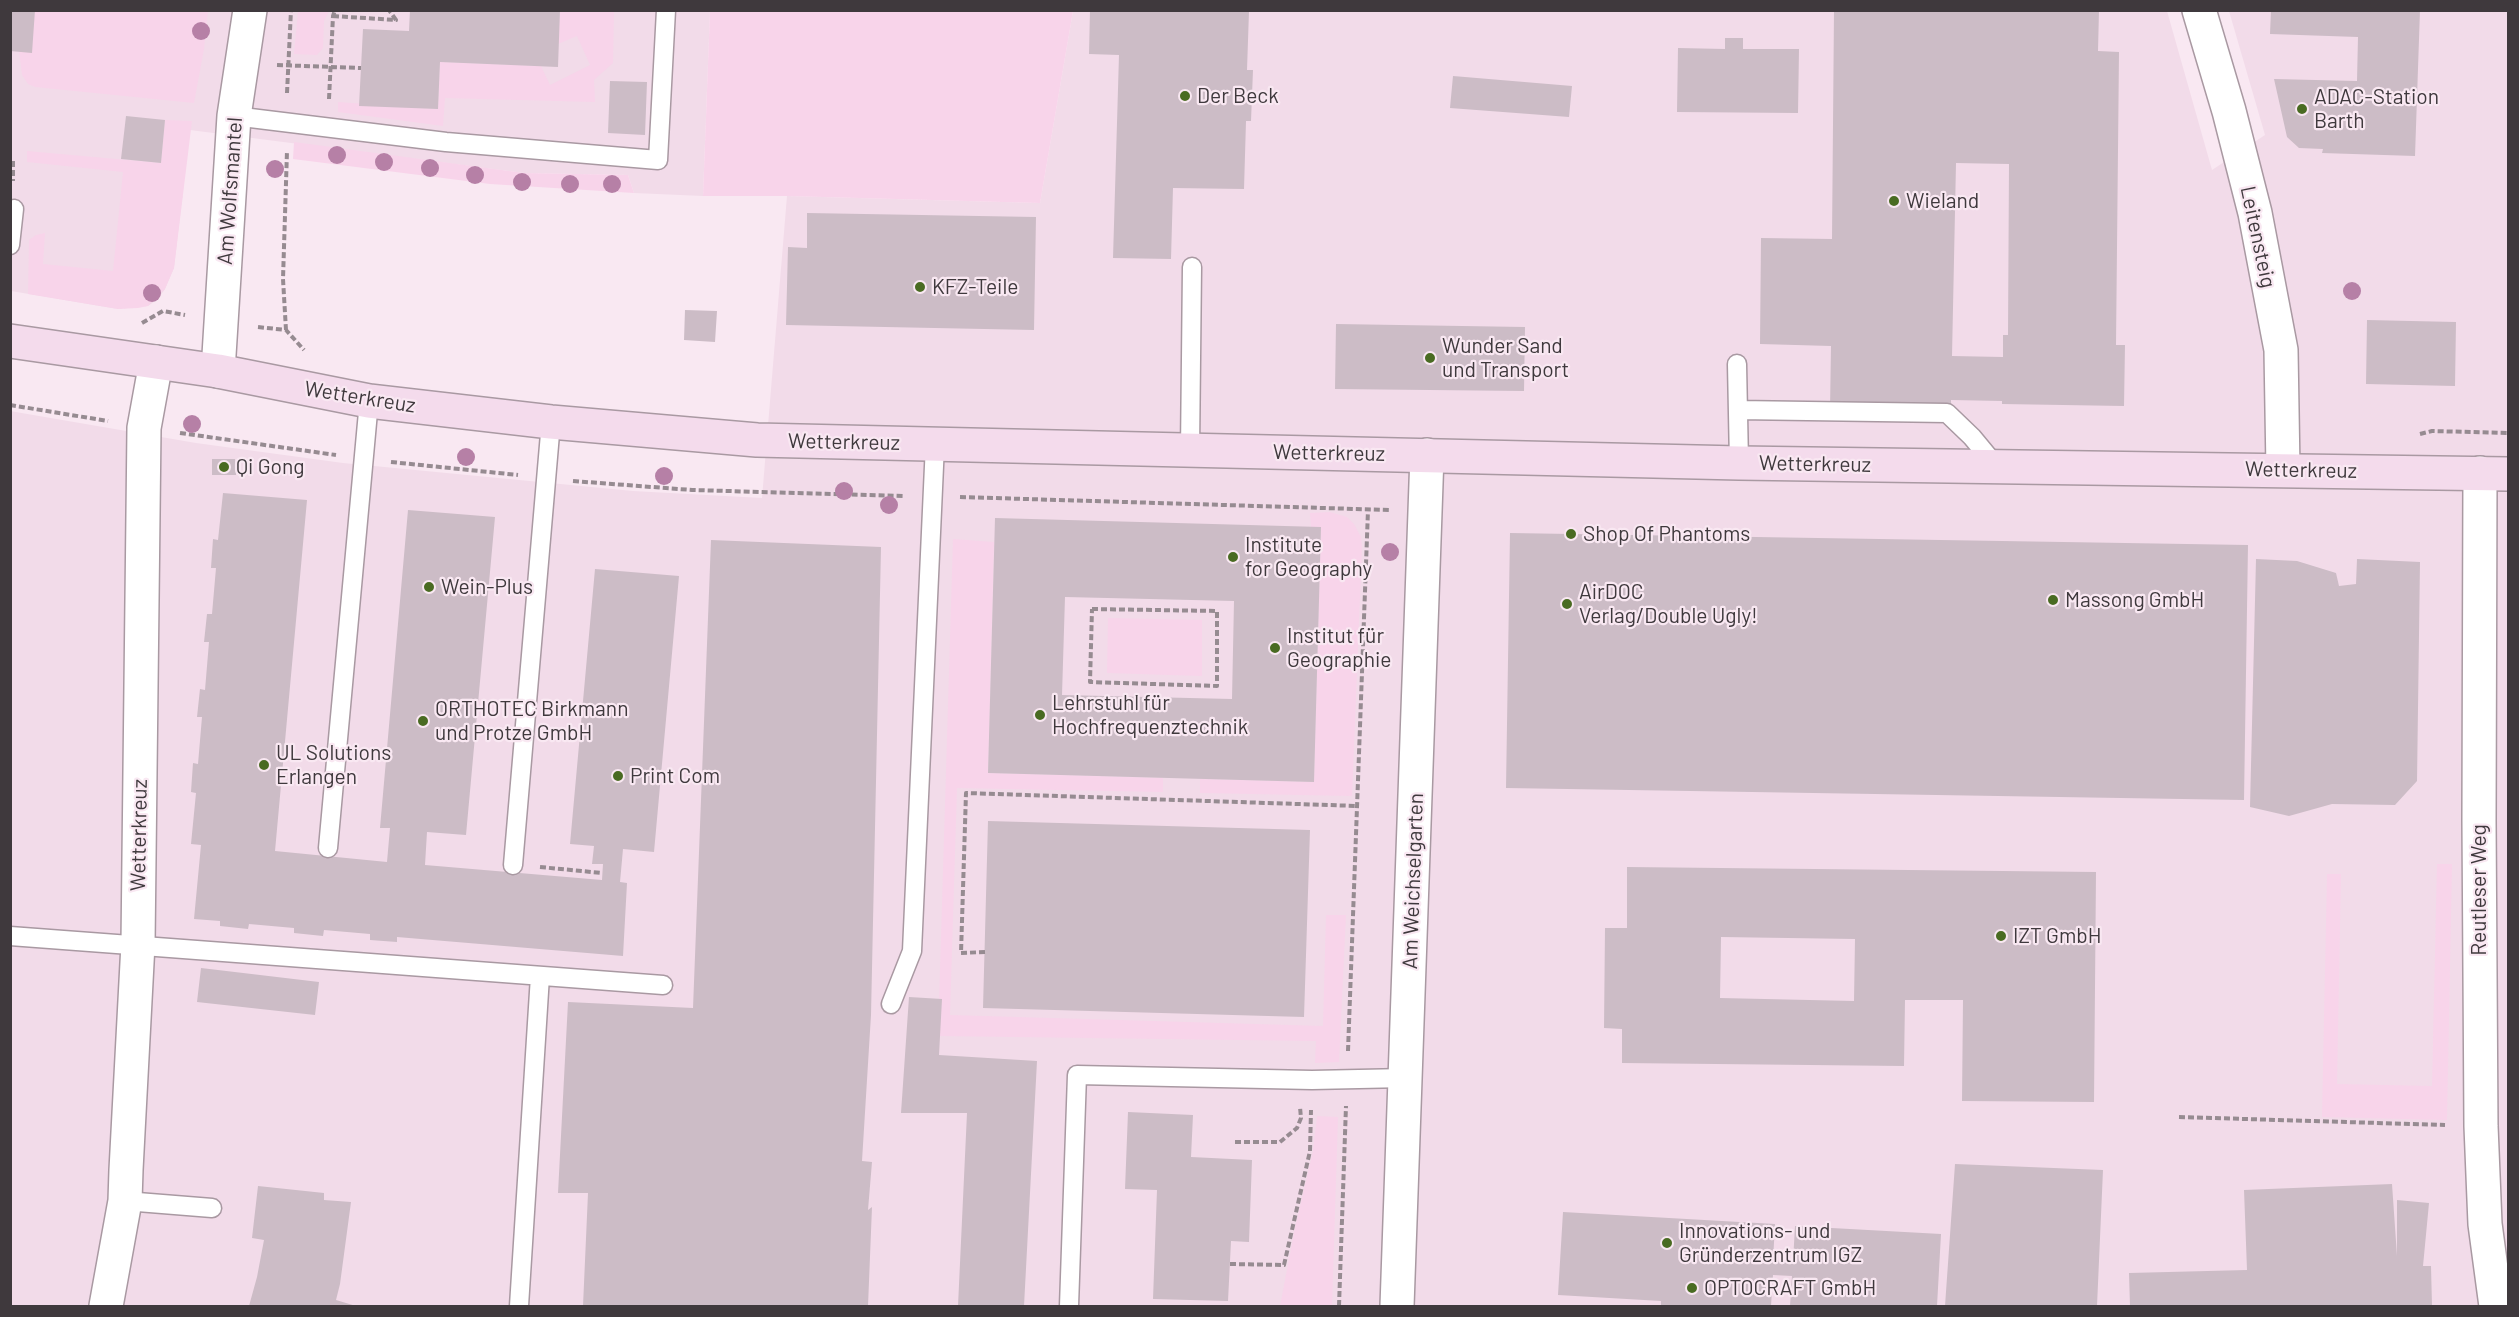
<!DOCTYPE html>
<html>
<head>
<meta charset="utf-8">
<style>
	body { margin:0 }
	#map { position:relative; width:2519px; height:1317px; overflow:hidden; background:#f9e8f2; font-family:Barlow,sans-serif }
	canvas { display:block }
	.frame { position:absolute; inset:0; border:12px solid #3f393d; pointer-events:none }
</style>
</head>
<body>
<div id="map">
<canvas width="2519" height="1317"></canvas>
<div class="frame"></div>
</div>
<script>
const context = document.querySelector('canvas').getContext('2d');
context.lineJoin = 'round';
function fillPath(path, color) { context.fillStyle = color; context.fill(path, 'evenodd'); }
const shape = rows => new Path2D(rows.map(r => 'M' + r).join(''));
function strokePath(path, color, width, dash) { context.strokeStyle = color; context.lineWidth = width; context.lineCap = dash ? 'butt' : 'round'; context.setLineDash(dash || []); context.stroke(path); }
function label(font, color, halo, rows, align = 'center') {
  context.font = font + ' Barlow,sans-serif'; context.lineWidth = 4.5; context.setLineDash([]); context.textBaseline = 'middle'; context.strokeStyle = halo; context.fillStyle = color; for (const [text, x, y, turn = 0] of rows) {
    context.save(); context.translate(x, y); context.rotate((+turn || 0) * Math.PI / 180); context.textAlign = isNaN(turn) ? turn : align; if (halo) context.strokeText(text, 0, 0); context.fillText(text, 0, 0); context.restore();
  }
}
fillPath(shape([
	[10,11,710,11,703,196,634,193,628,175,524,173,190,130,174,268,165,289,158,299,148,306,118,309,11,291],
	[1073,11,2167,11,2212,170,2265,135,2229,11,2508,11,2508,1306,11,1306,10,411,196,443,343,463,633,491,762,498,787,196,1040,203]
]), '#f2dbe9');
fillPath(shape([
	[35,11,208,11,204,49,194,103,35,87,28,84,22,75,19,51],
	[298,11,329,11,324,21,323,48,317,55,294,54],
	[560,11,614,11,613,63,594,80,595,102,445,98,443,126,338,112,338,102,438,109,440,62,541,66,550,85,590,65,577,36,558,44],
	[710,11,1073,11,1040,203,787,196,703,196],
	[165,120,192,121,174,268,165,289,148,306,138,308,118,309,28,294,29,240,36,235,45,233,43,264,113,271,123,172,27,162,27,151,161,163],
	[294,142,524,173,628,175,634,193,490,184,293,159],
	[1330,512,1347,517,1354,524,1361,537,1362,547,1352,796,1200,793,1200,779,1314,782,1321,527,1311,527,1310,513],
	[953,539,994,542,988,773,1163,778,1163,792,957,788,950,1015,1323,1026,1326,915,1346,915,1339,1062,1315,1063,1316,1041,938,1036],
	[1108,618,1202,620,1202,676,1107,673],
	[2437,864,2452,864,2447,1120,2322,1117,2327,874,2341,874,2337,1084,2432,1086],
	[1317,1116,1338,1117,1332,1306,1280,1306,1295,1228,1313,1151]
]), '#f8d4ea');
fillPath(shape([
	[10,10,35,10,32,53,10,51],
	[410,10,560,10,558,67,440,62,438,109,359,106,363,29,409,31],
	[1090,10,1249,11,1247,70,1253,70,1251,121,1246,121,1244,189,1173,188,1171,259,1113,258,1119,55,1089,54],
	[1834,10,2099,10,2098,51,2119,52,2116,345,2125,345,2124,406,2002,404,2002,401,1951,400,1951,411,1830,410,1831,346,1760,344,1761,238,1832,239],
	[1956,163,2009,164,2008,335,2003,335,2003,357,1952,356],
	[2271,10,2420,10,2415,156,2322,153,2323,149,2299,148,2287,137,2274,79,2357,81,2358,37,2270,34],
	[1725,38,1743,38,1743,49,1799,49,1798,113,1677,112,1678,48,1725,49],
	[1453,76,1572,86,1569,117,1450,108],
	[610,81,647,82,645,135,608,133],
	[126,116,165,120,161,163,121,159],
	[807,213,1036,217,1034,330,786,325,788,247,807,248],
	[685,310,717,311,715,342,684,340],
	[2367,320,2456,322,2455,386,2366,384],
	[1336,324,1525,327,1524,391,1335,389],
	[212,459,235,459,236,475,212,475],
	[223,493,307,500,275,851,387,862,390,828,380,828,408,510,495,517,466,835,427,832,425,865,602,880,603,864,592,864,594,846,570,844,595,569,679,576,654,852,623,849,620,882,627,883,623,956,397,937,397,942,370,940,370,934,324,930,323,936,294,933,294,928,249,924,248,929,220,926,220,921,194,919,201,845,191,844,196,793,191,792,193,763,198,764,202,717,197,717,200,689,205,690,209,642,204,642,207,614,212,614,216,568,211,568,213,539,218,540],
	[995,518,1321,527,1314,782,988,773],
	[1065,597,1234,601,1232,699,1062,695],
	[1510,533,2248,545,2244,800,1506,788],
	[711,540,881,547,871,1015,862,1161,872,1162,868,1210,872,1207,868,1306,583,1306,588,1193,558,1193,568,1002,693,1008],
	[2256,559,2297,561,2336,573,2339,586,2356,584,2357,559,2420,562,2417,781,2395,805,2332,804,2289,816,2250,807],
	[988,821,1310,830,1304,1017,983,1008],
	[1627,867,2096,872,2094,1102,1962,1101,1963,1000,1905,1000,1904,1066,1622,1063,1622,1029,1604,1028,1605,928,1627,928],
	[1721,937,1855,939,1854,1001,1720,998],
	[201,968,319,982,315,1015,197,1002],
	[909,997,942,999,939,1055,1037,1061,1024,1306,958,1306,967,1113,901,1113],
	[1128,1112,1193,1115,1191,1157,1252,1160,1249,1242,1231,1241,1228,1301,1153,1299,1157,1190,1125,1189],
	[1955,1164,2103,1170,2097,1306,1945,1306],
	[2392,1184,2397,1256,2397,1200,2429,1203,2423,1266,2431,1266,2432,1306,2130,1306,2129,1273,2247,1270,2244,1190],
	[258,1186,324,1193,324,1200,351,1202,340,1284,336,1300,356,1306,249,1306,257,1277,264,1240,252,1238],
	[1563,1212,1775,1224,1773,1261,1793,1262,1795,1226,1941,1234,1937,1306,1790,1306,1792,1276,1773,1275,1771,1306,1661,1306,1661,1301,1558,1295]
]), '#ccbcc6');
const lane = shape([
	[234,116,446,142,658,160,666,10],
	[10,245,14,209],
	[1737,364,1739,463],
	[1738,410,1947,413,1972,437,1996,466],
	[1190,450,1192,267],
	[328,848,369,401],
	[513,865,551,422],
	[10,936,663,985],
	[891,1004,912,951,935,444],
	[125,1201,212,1208],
	[519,1306,540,976],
	[1069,1306,1077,1075,1312,1080,1406,1078]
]);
const street = shape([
	[2199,10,2229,111,2255,213,2281,350,2283,470],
	[218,371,234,116,250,10],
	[2480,473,2479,820,2481,1126,2485,1224,2496,1306],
	[106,1306,125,1201,126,1170,138,944,144,428,156,362],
	[1397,1306,1427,455]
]);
const secondary = shape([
	[10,341,218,371,369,401,551,422,757,440,1739,463,2508,474]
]);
strokePath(lane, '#a999a2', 21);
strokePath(street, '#a999a2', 36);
strokePath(secondary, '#a999a2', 36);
strokePath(shape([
	[333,16,396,20,389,10],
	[277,65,361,68],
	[287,93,291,10],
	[329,99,333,16,335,10],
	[13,161,13,181],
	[142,323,163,311,185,315],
	[258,327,286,330,304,350],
	[286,330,283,279,287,151],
	[10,405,108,421],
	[180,433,336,455],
	[2420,434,2432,431,2508,433],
	[391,462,518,475],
	[573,481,692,490,904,496],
	[960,497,1390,510],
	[1092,609,1217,611,1217,686,1090,682,1092,609],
	[540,867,602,873],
	[985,952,961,953,966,793,1358,806],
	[1348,1051,1368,510],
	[2179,1117,2445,1125],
	[1235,1142,1280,1142,1297,1128,1301,1118,1300,1107],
	[1230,1264,1284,1265,1310,1151,1311,1110],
	[1339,1306,1346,1106]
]), '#968b91', 4, [6, 3]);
strokePath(lane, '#fff', 18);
strokePath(street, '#fff', 33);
strokePath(secondary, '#f4dbec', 33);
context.fillStyle = '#b680a6';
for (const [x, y] of [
	[201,31],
	[337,155],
	[384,162],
	[430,168],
	[275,169],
	[475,175],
	[522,182],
	[570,184],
	[612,184],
	[2352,291],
	[152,293],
	[192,424],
	[466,457],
	[664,476],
	[844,491],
	[889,505],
	[1390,552]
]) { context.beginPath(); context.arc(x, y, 9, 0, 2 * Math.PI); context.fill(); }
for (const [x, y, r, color] of [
	[1185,96,6,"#496b22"],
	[2302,109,6,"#496b22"],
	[1894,201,6,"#496b22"],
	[920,287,6,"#496b22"],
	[1430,358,6,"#496b22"],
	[224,467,6,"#496b22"],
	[1571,534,6,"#496b22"],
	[1233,557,6,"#496b22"],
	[429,587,6,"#496b22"],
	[2053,600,6,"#496b22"],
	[1567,604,6,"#496b22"],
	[1275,648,6,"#496b22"],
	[1040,715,6,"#496b22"],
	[423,721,6,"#496b22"],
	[264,765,6,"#496b22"],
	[618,776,6,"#496b22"],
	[2001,936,6,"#496b22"],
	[1667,1243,6,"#496b22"],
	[1692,1288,6,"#496b22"]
]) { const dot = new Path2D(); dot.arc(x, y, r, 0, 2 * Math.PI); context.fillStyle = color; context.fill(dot); strokePath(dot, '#f9e8f2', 2); }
label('21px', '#3f393d', '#f9e8f2', [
	["Der Beck",1197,96],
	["ADAC-Station",2314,97],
	["Barth",2314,121],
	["Wieland",1906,201],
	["KFZ-Teile",932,287],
	["Wunder Sand",1442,346],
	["und Transport",1442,370],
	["Qi Gong",236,467],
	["Shop Of Phantoms",1583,534],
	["Institute",1245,545],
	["for Geography",1245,569],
	["Wein-Plus",441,587],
	["AirDOC",1579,592],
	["Verlag/Double Ugly!",1579,616],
	["Massong GmbH",2065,600],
	["Institut für",1287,636],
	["Geographie",1287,660],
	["Lehrstuhl für",1052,703],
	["Hochfrequenztechnik",1052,727],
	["ORTHOTEC Birkmann",435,709],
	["und Protze GmbH",435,733],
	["UL Solutions",276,753],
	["Erlangen",276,777],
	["Print Com",630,776],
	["IZT GmbH",2013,936],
	["Innovations- und",1679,1231],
	["Gründerzentrum IGZ",1679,1255],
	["OPTOCRAFT GmbH",1704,1288]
], 'left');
label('21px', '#3f393d', '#f9e8f2', [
	["Am Wolfsmantel",230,191,-86],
	["Leitensteig",2258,237,78],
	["Wetterkreuz",360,397,9],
	["Wetterkreuz",844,442,1],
	["Wetterkreuz",1329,453,1],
	["Wetterkreuz",1815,464,1],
	["Wetterkreuz",2301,470,1],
	["Wetterkreuz",139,835,-89],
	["Am Weichselgarten",1413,881,-88],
	["Reutleser Weg",2479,890,-90]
]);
</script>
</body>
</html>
